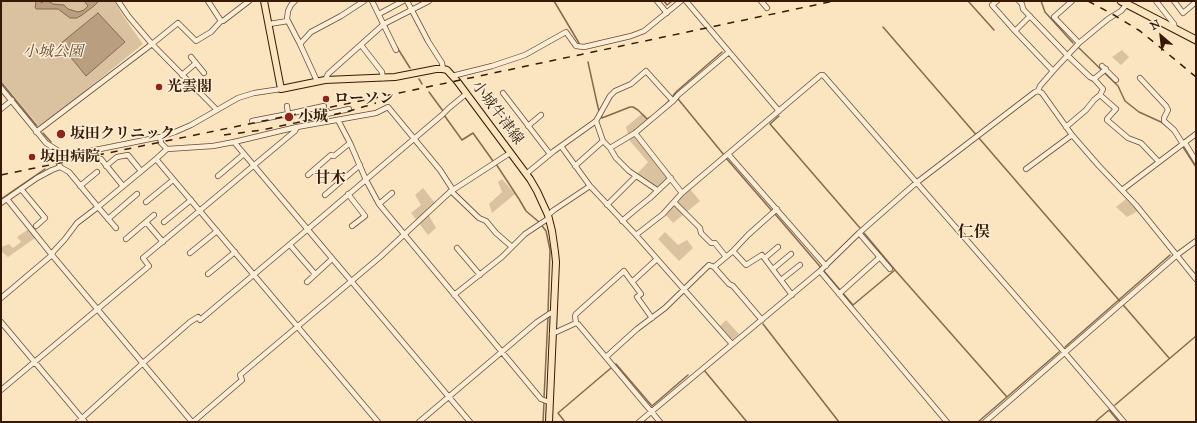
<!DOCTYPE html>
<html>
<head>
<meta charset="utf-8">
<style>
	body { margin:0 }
	#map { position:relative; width:1197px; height:423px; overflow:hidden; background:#fbe4c0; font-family:"IM FELL Great Primer",serif }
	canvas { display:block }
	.frame { position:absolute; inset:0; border:2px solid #381a04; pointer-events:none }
	.north { position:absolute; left:1141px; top:16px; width:40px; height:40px; -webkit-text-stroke:3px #fcedd6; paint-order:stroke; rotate:332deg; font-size:11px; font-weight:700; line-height:16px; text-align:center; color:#381a04 }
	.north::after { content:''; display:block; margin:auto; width:14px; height:18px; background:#381a04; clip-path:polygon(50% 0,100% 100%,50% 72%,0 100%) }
</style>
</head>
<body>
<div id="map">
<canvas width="1197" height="423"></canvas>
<div class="frame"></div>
<div class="north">N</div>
</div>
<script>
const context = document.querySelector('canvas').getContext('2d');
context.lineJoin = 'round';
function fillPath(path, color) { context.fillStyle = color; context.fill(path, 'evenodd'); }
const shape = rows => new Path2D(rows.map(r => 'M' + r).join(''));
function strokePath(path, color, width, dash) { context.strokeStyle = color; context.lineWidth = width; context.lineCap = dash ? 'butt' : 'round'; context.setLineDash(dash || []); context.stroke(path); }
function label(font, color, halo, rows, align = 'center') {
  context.font = font + ' "IM FELL Great Primer","Noto Serif JP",serif'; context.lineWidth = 3; context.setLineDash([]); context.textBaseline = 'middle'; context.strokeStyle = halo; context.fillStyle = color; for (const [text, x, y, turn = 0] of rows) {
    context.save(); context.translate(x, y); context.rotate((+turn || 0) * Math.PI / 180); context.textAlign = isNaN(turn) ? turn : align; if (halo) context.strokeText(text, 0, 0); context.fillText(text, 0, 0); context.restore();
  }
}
fillPath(shape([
	[1,1,114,1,126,20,143,44,73,101,39,126,1,80],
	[1122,50,1129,57,1121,65,1112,57],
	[643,113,652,122,639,134,671,174,657,188,637,174,648,162,630,141,626,127],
	[502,179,515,194,492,213,489,204,502,192,498,182],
	[423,188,435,203,427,212,436,228,428,235,411,213,421,205,415,195],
	[690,189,700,201,673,223,666,215],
	[1126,199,1138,211,1127,217,1116,207],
	[29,229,35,238,8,257,1,251,1,247,9,244,13,248,21,242,17,237],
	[665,232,678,245,687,240,693,248,679,261,658,239],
	[726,320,739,334,732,340,720,326]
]), '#dac2a0');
const water = shape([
	[34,1,39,1,42,3,44,1,48,1,53,4,64,5,68,9,78,12,84,10,88,6,84,1,99,1,94,6,82,15,77,18,70,18,58,9,36,9,35,7,36,3,34,1],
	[98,13,125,42,86,76,60,44,98,13]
]);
fillPath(water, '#b99f80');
strokePath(water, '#856a4e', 1);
strokePath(shape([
	[554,1,579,43],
	[664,1,667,5,672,1],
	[968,1,994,30],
	[1041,1,1045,12,1073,43],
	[883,27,1169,358],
	[395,44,410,68],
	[1079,48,1118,86,1125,101,1139,112,1161,122,1170,129],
	[588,62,597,103,599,111],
	[419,79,422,84],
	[1,82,37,126],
	[429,92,443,111],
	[674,94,724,155],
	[657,112,669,101,677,91,722,52],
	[601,114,602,118,630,107,633,107,638,110,647,119,651,117],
	[444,115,462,140,473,133,493,161],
	[779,116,770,124,860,228],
	[43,133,51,142],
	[1183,147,1196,167],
	[726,158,772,211],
	[52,161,58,156],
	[496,164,519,199,526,211,539,222,546,231,550,250,548,312],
	[1,199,45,169],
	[775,214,853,305,895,270,1007,397],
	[864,233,895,270],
	[763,324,839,422],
	[1065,347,1170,255],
	[616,364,652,406,688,375],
	[704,370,747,422],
	[544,398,548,316],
	[1115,405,1196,336],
	[543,422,544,402],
	[565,422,558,413,611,368],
	[978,422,1059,352],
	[1095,422,1109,410,1119,422]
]), '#856a4e', 1.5);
const minor = shape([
	[208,1,221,21],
	[295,1,291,5,288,11,287,19,300,44,317,81],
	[372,1,396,50],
	[407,1,428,41,442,63,443,69],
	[657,1,667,13],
	[686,1,779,111],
	[761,1,767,8],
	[997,1,992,5,1015,31,1053,71],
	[1019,1,1022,4,1023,9,1067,55,1090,77,1094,79,1103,89,1100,95],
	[1072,1,1054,17,1079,43],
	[1156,1,1174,24,1175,29],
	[1174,1,1183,13,1196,2],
	[379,14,403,1],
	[269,24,288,21],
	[1015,31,1030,16],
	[300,44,311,32,341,16,364,1],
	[361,45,382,72,383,78],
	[191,57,204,73],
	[1102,66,1116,80],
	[182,75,196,63],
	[452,76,492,66,525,55,566,32,576,46,584,47,631,36,644,31,681,1],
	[1140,78,1166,106,1168,110,1164,118,1164,121,1174,130,1183,144],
	[1094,79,1106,69],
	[325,80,328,74,384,24,429,1],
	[1,88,46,143,63,154,70,155,160,137,175,132,191,125,238,98,254,93,281,89],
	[1038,91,1042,93,1072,135,1099,166,1136,205,1196,279],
	[503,93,550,154],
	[287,106,288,114,324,106],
	[1,109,12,100],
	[217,110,152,44,178,23,196,41,211,32,221,21,223,21,249,1],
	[321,114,316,114,316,113,327,111],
	[304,119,349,109],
	[338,120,350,143,366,180,379,204,541,399,549,402],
	[252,121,288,114],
	[596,121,603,141,610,148,616,158,629,171,657,190],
	[528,126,541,115],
	[1066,127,1086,110,1094,100,1100,95,1116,109,1107,119,1107,120,1128,138,1141,143,1159,162],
	[36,132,152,44,129,17,118,1],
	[160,137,161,143,167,149],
	[234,142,470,422],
	[1185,143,1196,161],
	[561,146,590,186],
	[610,148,635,133],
	[728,154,826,266],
	[101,159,123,186],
	[106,166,117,157,128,155,141,171],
	[575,166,603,141],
	[60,167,69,172,98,207,156,159],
	[1026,169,1072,135],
	[526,174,554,151,596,121,610,96,615,91,631,84,646,71,673,101],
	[308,175,331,155,334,156,350,143],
	[218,176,244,154],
	[80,186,97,172],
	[21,189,45,218,36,226],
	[453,190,510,153],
	[1122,190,1196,134],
	[682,193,635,133,673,101,678,95,729,52],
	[348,194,365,216,352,226],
	[325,195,360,165],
	[7,199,52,255,192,422],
	[146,202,173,180],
	[674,202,700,228,701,233,711,243,715,243,726,257],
	[1,203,37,178,52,170,60,167,59,163,63,154],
	[379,204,392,193],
	[607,205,636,176],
	[548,215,554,210,590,186,636,235,732,344],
	[108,219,137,194],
	[622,221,635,210,650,198,671,178],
	[146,222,163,242],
	[164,222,191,200],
	[859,233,890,269],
	[636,235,663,214,682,193,821,75,823,75,1065,353,1124,422],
	[126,239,154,215],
	[290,245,315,274],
	[457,248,480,275],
	[733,251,748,235,777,209],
	[190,253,217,231],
	[765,258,778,247],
	[714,267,733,251,746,265,762,255,792,295],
	[773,269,791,254],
	[820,271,947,422],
	[208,274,235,252],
	[781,280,800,265],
	[307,282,332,259],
	[632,282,657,259],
	[839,294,880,257],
	[454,295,502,257,525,234,549,218],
	[1,298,52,255,53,252,65,239,77,223,98,207,116,228],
	[1,322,85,422],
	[576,323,575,316,576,314,624,271,641,294,637,297,652,318],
	[552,334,576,323,578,324,660,422],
	[606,357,637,329,665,308,709,265,714,267,729,284,733,286,762,320],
	[1,390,149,266,143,258,295,131,297,127],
	[78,422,143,363,190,322,198,317,200,320,308,229,442,115,449,108,466,94],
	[193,422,242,380,240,375,380,257,451,191],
	[378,422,156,159,167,149,213,146,234,142,297,127,376,113,388,107,440,170,453,190,451,191,479,218,486,221,496,233,512,247],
	[419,422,537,322,549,314,553,312],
	[639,422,820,271,859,233,916,183,1035,92,1038,91,1040,86,1053,71,1079,43,1108,19,1121,11,1127,4],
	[985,422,1177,255,1196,241]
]);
const major = shape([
	[264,1,281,89,325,80,395,77,436,69,443,69,447,70,457,81,530,179,537,191,548,215,552,231,555,252,556,262,549,422]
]);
const highway = shape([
	[1121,1,1196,40]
]);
strokePath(minor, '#694c33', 6);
strokePath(major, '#381a04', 8);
strokePath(highway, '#381a04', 9);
strokePath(minor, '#fcedd6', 4.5);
strokePath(major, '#fbe4c0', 6);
strokePath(highway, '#fbe4c0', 7);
strokePath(shape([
	[1088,1,1114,15,1140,31,1161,48,1196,77],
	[224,135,262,130,346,112,376,103],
	[1,175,399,93,834,1]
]), '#381a04', 1.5, [7, 7]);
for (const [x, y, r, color] of [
	[159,87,4,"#8f2418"],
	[326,99,4,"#8f2418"],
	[289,117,5,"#8f2418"],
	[61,134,5,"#8f2418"],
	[32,157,4,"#8f2418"]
]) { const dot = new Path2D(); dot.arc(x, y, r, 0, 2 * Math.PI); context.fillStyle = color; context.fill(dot); strokePath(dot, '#fcedd6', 1.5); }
label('italic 15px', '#694c33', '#fcedd6', [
	["小城公園",53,52]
]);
label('bold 15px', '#381a04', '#fcedd6', [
	["光雲閣",167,87],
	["ローソン",334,99],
	["小城",298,117],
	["坂田クリニック",70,134],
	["坂田病院",40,157]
], 'left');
label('15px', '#381a04', '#fcedd6', [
	["小城牛津線",497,113,53]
]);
label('bold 16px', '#381a04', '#fcedd6', [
	["甘木",330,179],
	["仁俣",974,233]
]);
</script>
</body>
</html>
